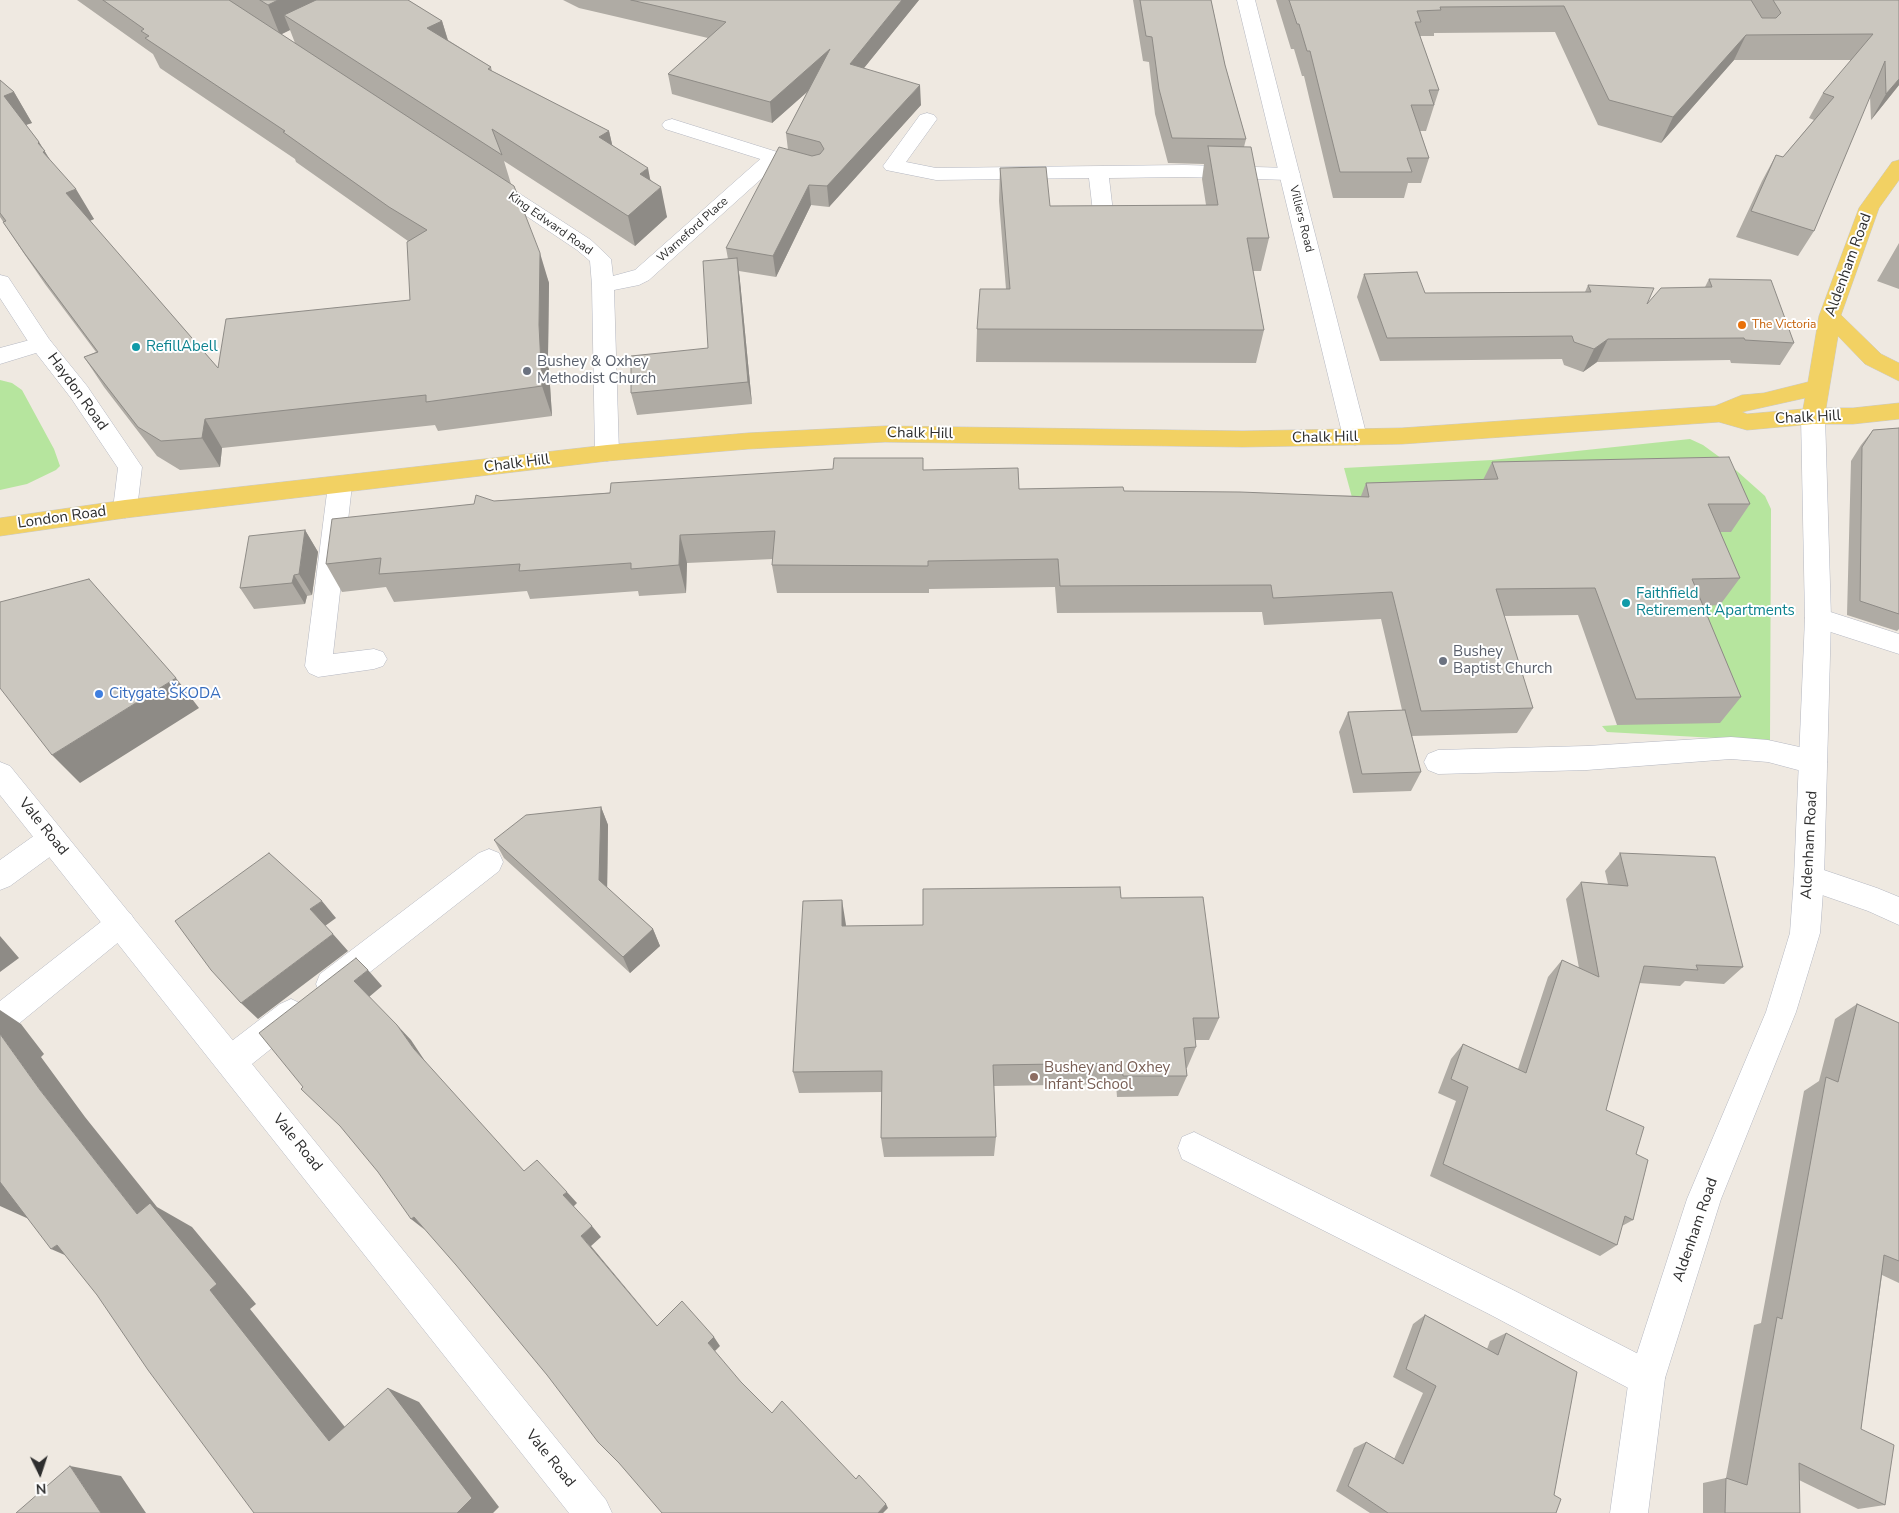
<!DOCTYPE html>
<html>
<head>
<meta charset="utf-8">
<style>
  body { margin:0 }
  #map { position:relative; width:1899px; height:1513px; overflow:hidden; background:#efe9e1; font-family:"Nunito Sans",sans-serif }
  canvas { display:block }
  .north { position:absolute; left:15px; top:1448px; width:50px; height:50px; -webkit-text-stroke:4px #fff; paint-order:stroke; rotate:176deg; font-size:14px; font-weight:700; line-height:20px; text-align:center; color:#2e2e2e }
  .north::after { content:''; display:block; margin:auto; width:18px; height:22px; background:#2e2e2e; clip-path:polygon(50% 0,100% 100%,50% 72%,0 100%) }
</style>
</head>
<body>
<div id="map">
<canvas width="1899" height="1513"></canvas>
<div class="north">N</div>
</div>
<script>
const ctx = document.querySelector('canvas').getContext('2d');
ctx.lineJoin = 'round';
function paint(path, color) { ctx.fillStyle = color; ctx.fill(path, 'evenodd'); }
const toPath = rows => new Path2D(rows.map(r => 'M' + r).join(''));
function stroke(path, color, width, dash) { ctx.strokeStyle = color; ctx.lineWidth = width; ctx.lineCap = dash ? 'butt' : 'round'; ctx.setLineDash(dash || []); ctx.stroke(path); }
function drawText(font, color, halo, rows, align = 'center') {
  ctx.font = font + ' "Nunito Sans",sans-serif'; ctx.lineWidth = 4; ctx.setLineDash([]); ctx.textBaseline = 'middle'; ctx.strokeStyle = halo; ctx.fillStyle = color; for (const [text, x, y, turn = 0] of rows) {
    ctx.save(); ctx.translate(x, y); ctx.rotate((+turn || 0) * Math.PI / 180); ctx.textAlign = isNaN(turn) ? turn : align; if (halo) ctx.strokeText(text, 0, 0); ctx.fillText(text, 0, 0); ctx.restore();
  }
}
paint(toPath([
  [0,380,12,383,22,390,54,449,60,466,56,470,27,484,0,490],
  [1690,439,1703,445,1729,464,1765,496,1771,509,1770,741,1607,732,1602,726,1617,725,1673,606,1356,512,1344,468,1492,460]
]), '#b6e59e');
const service = toPath([
  [927,113,934,115,937,119,906,162,936,168,1184,165,1290,168,1297,170,1300,174,1297,178,1290,180,1184,177,1109,178,1115,229,1112,234,1105,235,1098,234,1095,229,1089,178,936,180,886,170,883,166,886,162,920,115,927,113],
  [672,119,806,161,809,165,806,169,799,171,792,169,665,129,662,125,665,121,672,119],
  [41,337,49,339,52,344,49,349,0,364,0,348,41,337],
  [340,476,348,479,352,485,333,654,374,649,383,652,387,659,383,666,374,669,318,677,309,673,305,666,328,485,332,479,340,476],
  [1818,608,1899,634,1899,654,1809,625,1805,618,1809,611,1818,608],
  [1731,737,1768,740,1813,750,1823,754,1827,762,1823,770,1813,774,1768,762,1731,759,1587,770,1438,774,1428,770,1424,762,1428,754,1438,750,1587,746,1731,737],
  [52,827,62,830,66,839,62,848,10,886,0,890,0,860,42,830,52,827],
  [489,849,499,853,503,862,499,871,342,994,331,998,320,994,316,984,320,974,479,853,489,849],
  [121,910,131,914,136,923,131,932,11,1030,0,1035,0,1001,111,914,121,910],
  [291,999,302,1004,306,1014,302,1024,242,1072,231,1076,220,1072,215,1061,220,1050,280,1004,291,999],
  [1194,1132,1513,1290,1660,1365,1665,1378,1660,1391,1647,1396,1634,1391,1489,1314,1182,1159,1178,1148,1182,1137,1194,1132]
]);
const minor = toPath([
  [1237,0,1255,0,1367,437,1363,443,1355,445,1347,443,1343,437,1237,0],
  [773,152,780,154,783,158,780,162,649,280,639,285,614,290,619,453,615,459,607,461,599,459,595,453,592,285,590,261,577,250,483,187,480,183,483,179,490,177,497,179,591,240,611,259,613,276,635,270,766,154,773,152],
  [0,275,8,277,49,339,87,386,142,467,137,509,134,515,125,518,116,515,113,509,118,468,71,398,33,349,0,298,0,275],
  [1809,865,1877,888,1899,897,1899,925,1868,911,1799,887,1794,878,1799,869,1809,865]
]);
const tertiary = toPath([
  [0,762,10,766,606,1500,612,1513,569,1513,0,795,0,762]
]);
const secondary = toPath([
  [1813,408,1821,410,1825,416,1831,618,1824,878,1820,933,1796,1012,1721,1199,1665,1378,1648,1513,1610,1513,1629,1378,1687,1199,1766,1012,1790,933,1794,878,1805,618,1801,416,1805,410,1813,408]
]);
const primary = toPath([
  [1899,160,1899,180,1879,208,1841,315,1881,354,1899,363,1899,381,1865,364,1838,336,1826,408,1853,408,1899,403,1899,419,1853,424,1813,424,1747,430,1719,422,1402,444,1243,447,885,442,748,449,607,461,125,518,0,536,0,518,125,500,607,445,748,433,885,426,1243,431,1402,428,1715,406,1742,395,1764,393,1808,382,1819,316,1859,208,1892,162,1899,160],
  [1805,398,1803,409,1747,414,1742,412,1805,398]
]);
stroke(service, '#b4b7c1', 1);
stroke(minor, '#b4b7c1', 1);
stroke(tertiary, '#b4b7c1', 1);
stroke(secondary, '#b4b7c1', 1);
stroke(primary, '#c9c9c9', 1);
paint(service, '#fff');
paint(minor, '#fff');
paint(tertiary, '#fff');
paint(secondary, '#fff');
paint(primary, '#f2d163');
paint(toPath([
  [77,0,408,0,442,21,448,40,491,67,492,71,609,131,612,145,651,180,667,217,635,246,504,161,511,184,549,283,548,355,552,416,438,431,435,425,222,448,220,467,180,470,157,456,104,387,84,357,96,352,45,284,23,252,0,217,0,80,14,92,32,123,26,125,39,142,50,160,94,219,90,221,218,368,410,300,408,241,296,162,295,159,160,68,153,54],
  [290,30,295,43,281,34],
  [563,0,919,0,864,68,921,105,829,207,811,205,776,277,739,271,752,404,637,415,631,393,708,348,728,259,726,248,788,150,786,133,808,91,772,123,672,94,668,74,708,38,579,8],
  [1133,0,1211,0,1225,65,1246,139,1244,147,1269,238,1261,271,1253,271,1264,330,1256,363,976,362,977,329,1006,289,999,201,1000,168,1050,206,1206,205,1202,179,1204,164,1168,163,1155,114,1149,62,1143,61],
  [1276,0,1899,0,1899,85,1871,120,1870,96,1814,231,1798,256,1736,237,1762,181,1776,155,1783,157,1814,120,1809,118,1823,93,1852,60,1734,60,1661,143,1598,125,1555,32,1434,33,1434,36,1420,36,1439,90,1426,131,1420,131,1429,158,1421,183,1408,183,1404,198,1333,198,1304,76,1302,76,1294,49,1291,49],
  [1899,243,1899,289,1877,281],
  [1364,274,1425,293,1585,292,1588,285,1647,304,1705,287,1709,279,1794,343,1780,365,1731,363,1730,360,1597,362,1583,372,1564,365,1562,359,1380,361,1357,297],
  [1899,428,1899,629,1897,631,1847,615,1851,461,1861,445,1873,430],
  [1492,462,1750,504,1731,532,1720,532,1740,578,1720,605,1703,606,1741,697,1720,723,1617,725,1578,615,1504,616,1533,708,1517,733,1412,736,1421,772,1411,791,1353,793,1339,732,1348,712,1402,710,1381,619,1264,625,1262,612,1057,613,1055,587,929,589,929,593,777,593,772,565,773,559,687,563,686,593,639,596,638,591,530,599,527,591,394,602,386,587,342,592,326,564,474,504,494,501,923,470,1019,489,1361,496,1366,483,1483,480],
  [305,530,318,552,312,595,307,596,305,604,254,609,240,588],
  [601,807,608,825,607,888,653,929,660,946,630,973,504,858,494,840],
  [1620,853,1743,967,1724,984,1685,981,1680,986,1639,983,1606,1110,1636,1154,1633,1220,1622,1226,1617,1245,1600,1256,1430,1176,1456,1101,1438,1093,1451,1059,1463,1044,1518,1069,1548,977,1562,960,1579,968,1566,899,1581,882,1608,884,1605,871],
  [1121,898,1219,1018,1209,1040,1195,1040,1196,1047,1187,1068,1186,1068,1187,1076,1178,1096,1117,1097,1116,1084,994,1086,996,1137,994,1156,884,1157,881,1138,882,1092,799,1093,793,1072,846,926,923,925],
  [1857,1004,1899,1023,1899,1283,1882,1275,1861,1429,1885,1505,1858,1509,1799,1480,1800,1513,1703,1513,1703,1483,1726,1478,1754,1325,1761,1323,1804,1091,1819,1081,1835,1019],
  [1425,1315,1487,1349,1490,1341,1506,1333,1554,1495,1556,1513,1370,1513,1336,1491,1354,1448,1366,1442,1394,1459,1423,1393,1393,1377,1413,1324]
]), '#afaba4');
paint(toPath([
  [278,0,353,0,284,15,290,30,280,35,268,5],
  [902,0,919,0,851,84,850,64],
  [442,21,451,51,427,28],
  [1746,35,1734,60,1661,143,1673,117],
  [830,49,832,70,772,123,770,102],
  [1899,79,1899,85,1871,120,1886,94],
  [920,85,921,105,829,207,827,186],
  [14,92,32,123,22,126,4,96],
  [609,131,616,161,599,137],
  [39,142,63,181,61,182,38,143],
  [648,168,653,194,661,187,667,217,635,246,628,216,640,174],
  [809,185,811,205,776,277,773,256],
  [76,189,94,219,84,223,66,193],
  [540,253,549,283,548,355,552,416,542,386,539,325],
  [737,258,740,281,752,404,748,382],
  [1608,339,1597,362,1583,372,1594,349],
  [205,419,222,448,220,467,202,438],
  [305,530,318,552,312,595,299,574],
  [680,535,687,563,686,593,679,565],
  [294,575,307,596,305,604,292,583],
  [176,678,199,708,80,783,52,755],
  [601,807,608,825,607,898,599,880],
  [842,900,846,925,845,950,842,926],
  [322,901,336,918,325,926,310,909],
  [653,929,660,946,630,973,623,957],
  [333,934,348,951,258,1019,241,1003],
  [0,936,19,958,0,972],
  [368,970,382,986,369,997,354,981],
  [0,1010,21,1024,44,1054,41,1057,85,1117,157,1207,192,1227,256,1304,250,1309,365,1452,329,1441,137,1214,40,1090,0,1034],
  [397,1025,411,1040,427,1064,414,1049],
  [0,1181,31,1220,0,1206],
  [567,1192,577,1203,573,1207,563,1195],
  [414,1217,425,1230,411,1219],
  [592,1226,601,1237,591,1246,665,1335,581,1236],
  [57,1245,99,1270,51,1249],
  [714,1337,720,1346,715,1351,708,1343],
  [388,1388,419,1402,499,1507,493,1513,457,1513],
  [70,1466,121,1476,146,1513,101,1513],
  [886,1504,888,1508,883,1513,878,1513]
]), '#8e8b86');
const building = toPath([
  [103,0,229,0,514,186,540,253,539,325,542,386,426,402,426,395,205,419,202,438,161,441,138,427,84,357,98,352,25,254,3,222,6,221,0,213,0,80,14,92,4,96,39,142,38,143,45,151,43,152,76,189,66,193,218,368,226,319,410,300,407,242,427,230,389,207,283,132,285,131,145,38,149,36,141,31,144,29,103,0],
  [260,0,278,0,268,5,260,0],
  [316,0,408,0,442,21,427,28,491,67,488,69,609,131,599,137,648,168,640,174,661,187,628,216,492,129,502,155,284,15,316,0],
  [631,0,902,0,850,64,920,85,827,186,809,185,773,256,726,248,779,147,812,156,820,154,824,149,820,142,786,133,830,49,770,102,668,74,726,22,631,0],
  [1140,0,1211,0,1225,65,1246,139,1172,138,1159,89,1152,37,1146,36,1140,0],
  [1289,0,1751,0,1762,18,1776,18,1781,13,1773,0,1899,0,1899,79,1886,94,1885,61,1814,231,1751,211,1776,155,1783,157,1834,97,1823,93,1873,34,1746,35,1673,117,1609,100,1564,6,1440,7,1441,10,1417,11,1421,22,1415,22,1439,90,1429,90,1434,105,1411,105,1429,158,1407,158,1412,172,1340,172,1310,51,1307,51,1299,24,1297,24,1289,0],
  [1208,146,1251,147,1269,238,1247,238,1264,330,977,329,980,289,1010,289,1000,168,1046,167,1050,206,1218,205,1208,146],
  [737,258,748,382,631,393,631,356,708,348,703,261,737,258],
  [1417,272,1425,293,1591,292,1588,285,1654,288,1647,304,1661,288,1712,287,1709,279,1771,280,1794,343,1745,340,1744,338,1608,339,1594,349,1574,342,1572,336,1387,338,1364,274,1417,272],
  [1899,428,1899,614,1860,601,1862,447,1873,430,1899,428],
  [1729,457,1750,504,1708,504,1740,578,1692,579,1741,697,1636,699,1595,588,1496,589,1533,708,1421,711,1392,592,1273,598,1271,585,1060,586,1058,559,928,561,928,566,772,565,775,531,680,535,679,565,631,569,631,563,519,571,520,564,379,574,381,558,326,564,332,519,474,504,476,495,494,501,568,496,610,493,611,483,833,469,834,458,923,458,923,470,1018,468,1019,489,1123,487,1124,491,1240,492,1369,497,1366,483,1498,479,1492,462,1729,457],
  [305,530,299,574,294,575,292,583,240,588,249,536,305,530],
  [89,579,176,678,52,755,0,688,0,602,89,579],
  [1405,710,1421,772,1362,774,1348,712,1405,710],
  [601,807,599,880,653,929,623,957,494,840,526,815,601,807],
  [269,853,322,901,310,909,333,934,241,1003,211,970,175,921,269,853],
  [1620,853,1715,857,1743,967,1696,965,1698,970,1644,966,1606,1110,1644,1127,1636,1154,1648,1160,1633,1220,1625,1216,1617,1245,1443,1164,1468,1087,1451,1079,1463,1044,1526,1073,1562,960,1599,977,1581,882,1628,886,1620,853],
  [1120,887,1121,898,1203,897,1219,1018,1193,1018,1196,1047,1184,1048,1187,1076,1123,1076,1122,1063,993,1065,996,1137,881,1138,882,1071,793,1072,803,901,842,900,842,926,923,925,923,889,1120,887],
  [356,958,368,970,354,981,397,1025,414,1049,524,1171,537,1160,567,1192,563,1195,592,1226,581,1236,657,1326,682,1301,714,1337,708,1343,741,1382,772,1413,782,1401,856,1479,859,1475,886,1504,878,1513,662,1513,619,1463,598,1442,547,1375,456,1265,414,1217,411,1219,378,1172,340,1126,301,1089,303,1087,259,1033,356,958],
  [1857,1004,1899,1023,1899,1261,1884,1255,1861,1429,1894,1445,1885,1505,1799,1463,1800,1513,1725,1513,1726,1478,1747,1485,1777,1317,1782,1319,1826,1077,1838,1082,1857,1004],
  [0,1034,40,1090,137,1214,150,1203,217,1284,210,1290,329,1441,388,1388,472,1498,457,1513,254,1513,148,1370,97,1295,57,1245,51,1249,0,1182,0,1034],
  [1425,1315,1498,1355,1506,1333,1577,1372,1554,1495,1561,1499,1556,1513,1388,1513,1348,1486,1366,1442,1403,1464,1436,1386,1406,1369,1425,1315],
  [70,1466,101,1513,16,1513,70,1466]
]);
paint(building, '#cbc7bf');
stroke(building, '#8e8b86', 1);
for (const [x, y, r, color] of [
  [1742,325,5,"#e8710a"],
  [136,347,5,"#0f9aa8"],
  [527,371,5,"#6b7280"],
  [1626,603,5,"#0f9aa8"],
  [1443,661,5,"#6b7280"],
  [99,694,5,"#3f7fe0"],
  [1034,1077,5,"#8d6e63"]
]) { const dot = new Path2D(); dot.arc(x, y, r, 0, 2 * Math.PI); ctx.fillStyle = color; ctx.fill(dot); stroke(dot, '#fff', 2); }
drawText('12px', '#2e2e2e', '#fff', [
  ["Villiers Road",1301,219,76],
  ["King Edward Road",550,224,35],
  ["Warneford Place",693,230,-42]
]);
drawText('12px', '#c56008', '#fff', [
  ["The Victoria",1752,325]
], 'left');
drawText('15px', '#2e2e2e', '#fff', [
  ["Aldenham Road",1849,265,-70],
  ["Haydon Road",77,392,54],
  ["Chalk Hill",1808,418,-3],
  ["Chalk Hill",920,434,1],
  ["Chalk Hill",1325,438,-1],
  ["Chalk Hill",517,464,-7],
  ["London Road",62,518,-8],
  ["Vale Road",43,827,51],
  ["Aldenham Road",1810,845,-87],
  ["Vale Road",297,1143,51],
  ["Aldenham Road",1696,1230,-71],
  ["Vale Road",550,1459,51]
]);
drawText('15px', '#0d838f', '#fff', [
  ["RefillAbell",146,347],
  ["Faithfield",1636,594],
  ["Retirement Apartments",1636,611]
], 'left');
drawText('15px', '#5b616d', '#fff', [
  ["Bushey & Oxhey",537,362],
  ["Methodist Church",537,379],
  ["Bushey",1453,652],
  ["Baptist Church",1453,669]
], 'left');
drawText('15px', '#366cbe', '#fff', [
  ["Citygate ŠKODA",109,694]
], 'left');
drawText('15px', '#785e54', '#fff', [
  ["Bushey and Oxhey",1044,1068],
  ["Infant School",1044,1085]
], 'left');
</script>
</body>
</html>
